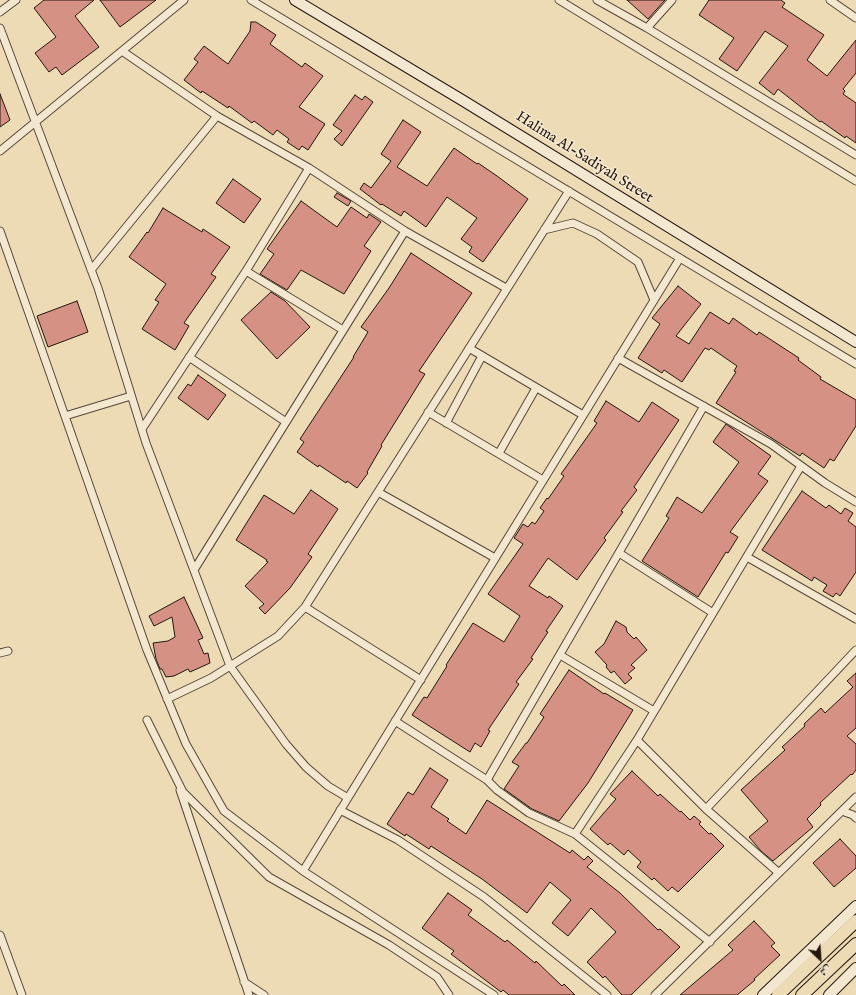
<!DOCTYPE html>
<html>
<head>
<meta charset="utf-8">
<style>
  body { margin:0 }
  #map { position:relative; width:856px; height:995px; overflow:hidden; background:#ecdbb5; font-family:"IM FELL English",Amiri,serif }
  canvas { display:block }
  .north { position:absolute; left:800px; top:939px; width:40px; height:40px; -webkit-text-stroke:3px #f3e8cf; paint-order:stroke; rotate:155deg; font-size:11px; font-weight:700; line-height:16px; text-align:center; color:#25160e }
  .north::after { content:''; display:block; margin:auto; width:14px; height:18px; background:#25160e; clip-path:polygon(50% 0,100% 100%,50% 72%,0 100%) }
</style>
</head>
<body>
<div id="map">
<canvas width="856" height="995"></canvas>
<div class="north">ش</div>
</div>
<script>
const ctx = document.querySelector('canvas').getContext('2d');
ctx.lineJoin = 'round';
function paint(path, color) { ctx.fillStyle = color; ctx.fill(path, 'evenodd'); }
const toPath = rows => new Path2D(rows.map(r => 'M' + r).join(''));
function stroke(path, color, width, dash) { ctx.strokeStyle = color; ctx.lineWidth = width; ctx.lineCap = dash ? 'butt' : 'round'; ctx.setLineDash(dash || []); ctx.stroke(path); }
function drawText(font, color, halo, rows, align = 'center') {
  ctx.font = font + ' "IM FELL English",serif'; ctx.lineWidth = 3; ctx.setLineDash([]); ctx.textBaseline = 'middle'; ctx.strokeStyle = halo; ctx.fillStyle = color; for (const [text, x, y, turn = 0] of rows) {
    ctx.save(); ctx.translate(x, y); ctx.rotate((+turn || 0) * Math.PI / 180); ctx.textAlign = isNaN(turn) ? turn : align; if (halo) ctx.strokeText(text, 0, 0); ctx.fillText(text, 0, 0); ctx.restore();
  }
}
const building = toPath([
  [44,0,94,0,75,16,99,47,62,75,56,67,49,72,35,53,56,37,34,8,44,0],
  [100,0,156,0,120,27,100,0],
  [627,0,665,0,648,19,627,0],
  [709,0,781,0,785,3,782,7,824,35,807,60,827,76,856,40,856,73,843,89,845,91,843,94,856,103,856,143,846,136,845,138,821,121,820,122,778,89,774,95,759,83,788,46,765,31,737,71,719,59,734,38,699,15,709,0],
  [251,22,256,22,276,35,270,44,302,67,305,63,323,76,299,107,325,124,308,150,302,146,299,150,287,142,289,139,277,130,273,135,254,121,252,123,229,106,228,108,202,91,201,93,184,80,198,62,194,59,204,46,228,64,250,31,251,22],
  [0,94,10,120,0,127,0,94],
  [355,95,362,100,365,96,373,102,342,146,334,139,342,131,333,125,355,95],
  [403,120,421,132,397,167,427,186,454,148,477,164,478,163,497,176,528,199,483,262,469,252,472,247,461,239,477,218,447,197,426,227,404,211,401,216,382,204,381,205,360,189,364,183,371,188,391,161,381,154,403,120],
  [233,179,261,199,244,223,216,203,233,179],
  [337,193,351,201,348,206,334,197,337,193],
  [301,201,337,227,351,207,367,218,369,214,381,222,364,246,371,251,344,294,301,270,287,290,260,274,274,254,267,249,301,201],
  [163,208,202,232,203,229,230,247,211,274,216,277,184,323,189,326,175,350,142,329,159,302,155,300,166,284,129,257,147,232,148,233,163,208],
  [411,253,472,293,419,371,425,374,381,445,382,446,367,472,368,473,357,488,347,481,346,483,319,465,318,467,297,452,304,442,300,439,354,357,353,357,368,332,361,327,389,288,411,253],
  [678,286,701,304,676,336,689,344,710,312,729,324,733,318,757,335,759,332,799,358,798,360,821,377,820,379,856,400,856,426,834,461,830,459,824,468,802,453,800,456,716,403,736,372,734,371,737,366,711,348,709,350,705,348,682,382,664,370,662,373,638,358,660,324,652,318,678,286],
  [271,292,285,301,310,327,277,359,241,320,271,292],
  [77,301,88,332,48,347,37,316,77,301],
  [198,375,226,395,208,420,178,398,188,384,191,386,198,375],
  [606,401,639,422,652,402,679,420,634,487,637,490,621,511,623,512,604,538,606,540,577,580,548,558,529,586,548,598,549,596,563,606,546,631,548,632,531,658,533,659,516,682,519,684,488,730,490,731,481,747,475,743,470,752,412,715,424,697,427,698,447,666,446,665,473,623,504,642,520,616,488,594,523,544,514,538,523,524,528,527,532,522,535,524,544,511,540,508,547,498,548,499,564,476,561,474,597,423,594,421,606,401],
  [726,424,771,456,758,474,768,481,730,532,738,537,728,553,726,552,698,597,642,561,669,518,666,516,677,497,702,513,739,462,713,442,726,424],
  [311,490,338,509,308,554,312,557,290,588,265,614,259,608,264,604,245,586,268,562,266,561,267,560,236,540,264,495,294,514,311,490],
  [802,491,826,508,829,505,841,514,845,508,853,513,848,521,856,527,856,572,840,596,836,593,833,597,823,591,827,585,814,577,812,581,762,550,802,491],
  [184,597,203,638,198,640,204,654,208,653,210,663,190,672,188,669,174,676,166,677,162,669,160,669,156,659,153,643,168,641,175,637,172,617,154,626,149,616,184,597],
  [616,621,626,627,627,632,634,639,636,637,647,650,631,665,635,668,628,674,632,678,625,684,614,671,611,673,606,667,607,665,595,652,604,644,616,621],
  [569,670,604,694,605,693,633,710,588,783,559,821,532,809,504,789,519,766,512,762,526,743,527,743,544,717,540,714,569,670],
  [856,673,856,728,847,736,856,744,856,770,852,775,851,774,820,803,821,805,807,819,813,827,773,861,761,851,749,837,768,821,741,790,785,750,782,747,805,726,804,724,821,708,825,713,853,687,847,681,856,673],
  [430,768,448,780,431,807,449,819,447,821,466,834,487,800,570,853,572,850,584,860,588,856,593,861,587,867,620,893,658,930,660,929,680,947,631,995,622,995,605,976,603,978,587,962,616,932,591,908,568,936,552,923,571,900,550,882,527,913,482,879,431,846,429,849,406,834,405,836,387,824,408,792,413,795,430,768],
  [632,771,658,796,660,794,680,812,681,811,690,820,694,816,701,822,699,824,709,834,711,833,724,846,678,892,672,887,668,891,654,878,652,880,637,867,641,862,628,850,624,855,610,843,608,845,590,829,616,799,610,794,632,771],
  [840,839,856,856,856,868,834,887,813,863,840,839],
  [448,893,472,910,468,915,505,942,507,940,535,963,536,961,562,986,564,984,575,995,509,995,503,990,501,992,451,954,454,951,422,928,448,893],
  [754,921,775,943,771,946,780,955,754,979,755,980,737,995,680,995,733,950,728,945,754,921]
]);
paint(building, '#d59183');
stroke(building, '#25160e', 1);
const street = toPath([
  [251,0,856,364],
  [559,0,856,181],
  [597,0,647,28,856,155],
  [830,0,856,18],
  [0,12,16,0],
  [0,28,98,288,146,443,230,666,286,744,306,767,328,786,348,798],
  [647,28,672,0],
  [122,51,217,116,309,168,405,231,506,288],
  [0,151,184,0],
  [544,230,573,223,597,234,638,262,654,300],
  [0,231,147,650,186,744,224,811,303,871,494,995],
  [91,270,217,116],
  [246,271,343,330],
  [469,348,583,415],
  [189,357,286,422],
  [618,358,771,444,825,483,856,502],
  [428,412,543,480],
  [65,416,131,396],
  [446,423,482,356],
  [142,429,246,271,309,168],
  [499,453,536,388],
  [378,492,495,558],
  [619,553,713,613],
  [747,557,856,619],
  [194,570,405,231],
  [305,607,421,680],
  [0,653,8,651],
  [560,655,654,711],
  [167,699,211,678,278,636,305,607,569,191],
  [147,720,183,792,269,877,389,945,437,977,449,995],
  [395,721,487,780,497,790,529,813,575,834,710,942],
  [637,740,706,809,779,873],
  [487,780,704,406],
  [180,790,249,995],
  [706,809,856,650],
  [340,810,398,840,484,897,607,995],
  [842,811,853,815,856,818],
  [575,834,637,740,801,466],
  [303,871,680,258],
  [0,935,22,995],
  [244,982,264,995],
  [655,995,856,797]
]);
const secondary = toPath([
  [295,0,462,100,856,342],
  [763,995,856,906],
  [829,995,856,968]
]);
const primary = toPath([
  [778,995,856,921],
  [802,995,856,944]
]);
stroke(street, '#574738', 9);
stroke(secondary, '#25160e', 12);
stroke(primary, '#25160e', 14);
stroke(street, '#f3e8cf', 7);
stroke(secondary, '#f3e8cf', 10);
stroke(primary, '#ecdbb5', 12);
drawText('15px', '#25160e', '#f3e8cf', [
  ["Halima Al-Sadiyah Street",584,158,32]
]);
</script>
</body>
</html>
